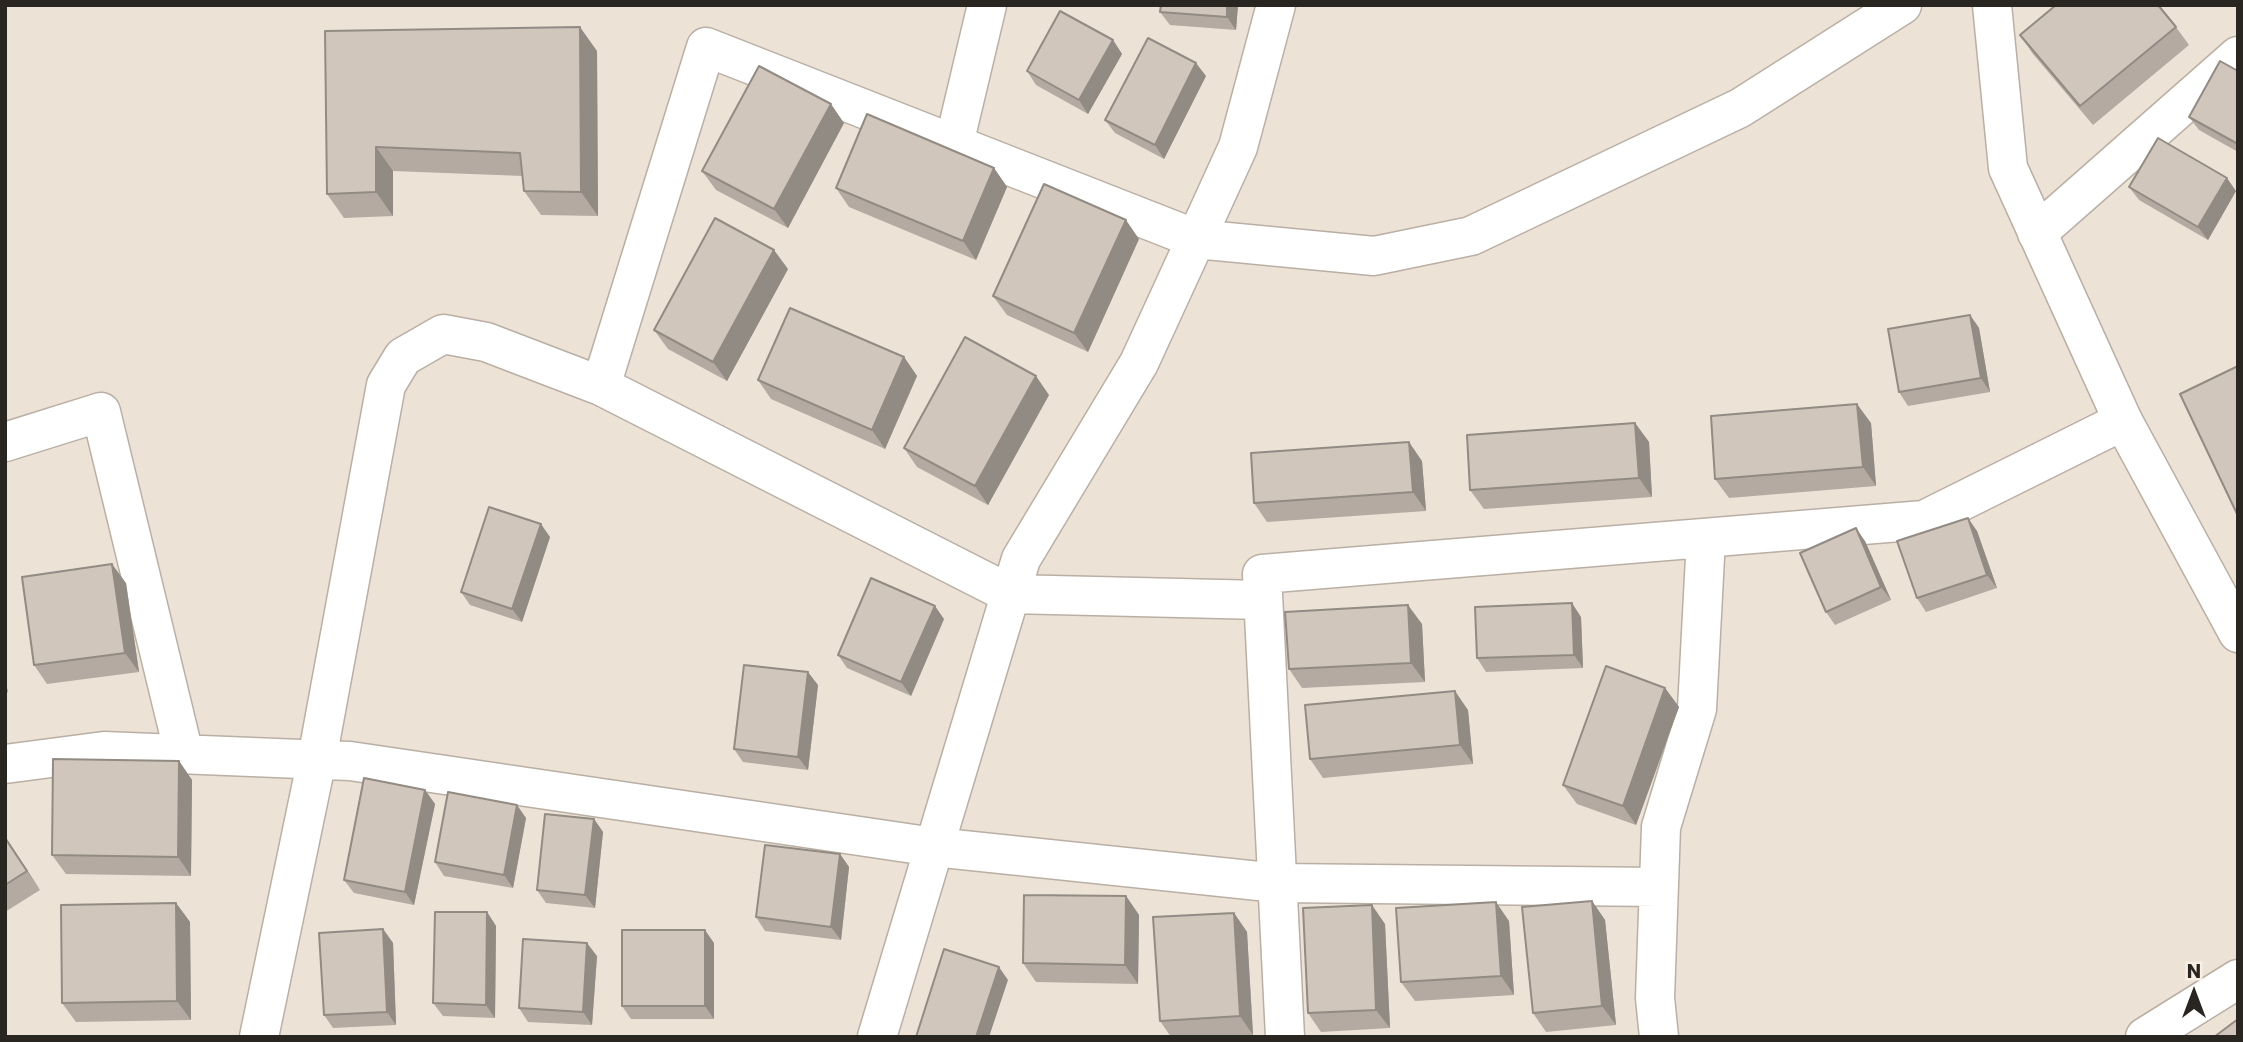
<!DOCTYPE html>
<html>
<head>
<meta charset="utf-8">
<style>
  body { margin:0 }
  #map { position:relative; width:2243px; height:1042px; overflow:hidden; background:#ede2d6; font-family:Poppins,sans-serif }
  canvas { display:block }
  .frame { position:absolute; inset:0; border:7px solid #292521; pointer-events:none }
  .north { position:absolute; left:2159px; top:958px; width:70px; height:70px; -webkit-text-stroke:5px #faefe3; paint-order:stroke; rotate:0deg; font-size:19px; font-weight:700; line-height:28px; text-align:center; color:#292521 }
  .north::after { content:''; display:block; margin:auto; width:24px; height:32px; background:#292521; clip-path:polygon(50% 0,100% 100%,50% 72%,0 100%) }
</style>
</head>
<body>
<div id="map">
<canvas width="2243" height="1042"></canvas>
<div class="frame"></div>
<div class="north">N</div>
</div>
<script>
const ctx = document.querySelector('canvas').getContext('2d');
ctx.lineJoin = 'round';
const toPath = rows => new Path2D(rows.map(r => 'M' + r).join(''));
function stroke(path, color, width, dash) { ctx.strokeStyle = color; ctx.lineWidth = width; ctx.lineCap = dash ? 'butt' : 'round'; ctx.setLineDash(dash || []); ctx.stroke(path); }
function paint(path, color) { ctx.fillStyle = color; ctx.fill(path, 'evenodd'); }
const street = toPath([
  [954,144,987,5],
  [2037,233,2238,56],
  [5,442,101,412,184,754],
  [1263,600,1010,594,601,386,706,47,1196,239,1374,256,1471,236,1740,108,1902,5],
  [5,764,104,751,350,761,934,847,1278,883,1659,887],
  [259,1037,317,759,386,385,403,357,443,334,486,342,601,386],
  [877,1037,1021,559,1139,363,1196,239,1238,147,1276,5],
  [1285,1037,1262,574,1924,520,2123,421],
  [1659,1037,1655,998,1661,827,1697,709,1706,538],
  [2145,1037,2238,979]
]);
const secondary = toPath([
  [1992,5,2008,168,2123,421,2238,633]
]);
stroke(street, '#baafa4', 41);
stroke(secondary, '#baafa4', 41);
stroke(street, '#fff', 38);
stroke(secondary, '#fff', 38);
paint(toPath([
  [1161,5,1238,5,1236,30,1170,25,1160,12],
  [2176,27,2189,45,2093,125,2033,54,2020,35],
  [325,31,597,51,598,216,541,215,524,191,523,176,393,171,393,216,344,218,327,194],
  [1113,40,1122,54,1088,114,1036,85,1027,71],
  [2238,71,2238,152,2199,130,2189,117],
  [1206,76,1164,159,1115,133,1105,120],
  [844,123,788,228,716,190,702,171],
  [994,168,1007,187,976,260,849,207,836,188],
  [2129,187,2236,191,2208,240,2139,200],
  [1139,239,1088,352,1007,315,993,296],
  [788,269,727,381,668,349,654,330],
  [1970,315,1979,328,1990,392,1908,406,1899,392],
  [904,357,917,376,885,449,771,399,758,380],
  [1049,395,988,505,917,467,904,448],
  [1635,423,1649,442,1652,497,1484,509,1470,490],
  [1871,423,1876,486,1729,498,1715,479],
  [1422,461,1426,511,1267,522,1254,503],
  [1977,531,1997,588,1926,612,1917,598],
  [550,537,522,622,470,605,461,592],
  [1865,541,1891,600,1835,625,1826,612],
  [126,583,139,672,47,684,34,665],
  [1581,617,1583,668,1486,672,1477,658],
  [944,619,911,696,847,668,838,655],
  [1422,624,1425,682,1302,688,1289,669],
  [818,685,808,770,743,762,734,749],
  [1665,688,1679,707,1636,825,1577,804,1563,785],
  [1468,710,1473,764,1323,778,1310,759],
  [179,761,192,780,191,876,66,874,52,855],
  [425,790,435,804,414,905,354,893,344,880],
  [526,818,513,888,444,876,435,862],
  [594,819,603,832,595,908,546,903,537,890],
  [5,836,40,890,5,912],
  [840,854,849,867,841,940,765,931,756,917],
  [1126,896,1139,915,1138,984,1036,982,1023,963],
  [1592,901,1605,920,1616,1025,1546,1032,1533,1013],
  [176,903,190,922,191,1020,76,1022,62,1003],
  [487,912,496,926,495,1018,443,1016,433,1003],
  [1234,913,1247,932,1253,1035,1223,1037,1171,1037,1160,1021],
  [1509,921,1514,995,1415,1001,1401,982],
  [1385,924,1390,1028,1321,1032,1308,1013],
  [383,929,393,943,396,1025,333,1028,324,1015],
  [714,943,714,1019,631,1019,622,1006],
  [597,956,592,1025,528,1022,519,1008]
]), '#b4aaa1');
paint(toPath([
  [1227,5,1238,5,1236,30,1227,17],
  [580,27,597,51,598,216,581,192],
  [1113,40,1122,54,1088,114,1079,100],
  [1196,63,1206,76,1164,159,1155,145],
  [831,104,844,123,788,228,774,209],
  [376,147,393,171,393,216,376,192],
  [994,168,1007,187,976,260,963,241],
  [2227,178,2236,191,2208,240,2198,227],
  [1126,220,1139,239,1088,352,1074,333],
  [774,250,788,269,727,381,713,362],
  [1970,315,1979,328,1990,392,1981,378],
  [904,357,917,376,885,449,872,430],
  [1036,376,1049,395,988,505,975,486],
  [1857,404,1871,423,1876,486,1863,467],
  [1635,423,1649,442,1652,497,1639,478],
  [1409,442,1422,461,1426,511,1413,492],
  [1968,518,1977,531,1997,588,1987,575],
  [541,524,550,537,522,622,512,609],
  [1856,528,1865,541,1891,600,1881,587],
  [112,564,126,583,139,672,125,653],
  [1572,603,1581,617,1583,668,1574,655],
  [1408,605,1422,624,1425,682,1411,663],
  [935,606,944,619,911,696,901,682],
  [808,672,818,685,808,770,798,757],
  [5,676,8,693,5,689],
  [1665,688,1679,707,1636,825,1623,806],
  [1455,691,1468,710,1473,764,1460,745],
  [179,761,192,780,191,876,178,857],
  [425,790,435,804,414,905,405,892],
  [517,805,526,818,513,888,504,875],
  [594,819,603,832,595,908,585,895],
  [5,836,40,890,27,871,5,838],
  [840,854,849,867,841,940,831,927],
  [1126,896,1139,915,1138,984,1125,965],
  [1592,901,1605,920,1616,1025,1602,1006],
  [1496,902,1509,921,1514,995,1501,976],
  [176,903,190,922,191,1020,177,1001],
  [1372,905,1385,924,1390,1028,1376,1010],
  [487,912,496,926,495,1018,486,1005],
  [1234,913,1247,932,1253,1035,1240,1016],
  [383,929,393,943,396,1025,387,1012],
  [705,930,714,943,714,1019,705,1006],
  [587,943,597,956,592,1025,583,1012],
  [999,967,1008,980,989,1037,976,1037]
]), '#928b83');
const building = toPath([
  [1161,5,1227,5,1227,17,1160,12,1161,5],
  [2056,5,2158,5,2176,27,2080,106,2020,35,2056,5],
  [1060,11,1113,40,1079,100,1027,71,1060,11],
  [580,27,581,192,524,191,520,153,376,147,376,192,327,194,325,31,580,27],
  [1148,38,1196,63,1155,145,1105,120,1148,38],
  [2220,61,2238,71,2238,144,2189,117,2220,61],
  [759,66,831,104,774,209,702,171,759,66],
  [867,114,994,168,963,241,836,188,867,114],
  [2158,138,2227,178,2198,227,2129,187,2158,138],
  [1044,184,1126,220,1074,333,993,296,1044,184],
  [715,218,774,250,713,362,654,330,715,218],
  [790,308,904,357,872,430,758,380,790,308],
  [1970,315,1981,378,1899,392,1888,329,1970,315],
  [965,337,1036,376,975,486,904,448,965,337],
  [2238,366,2238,516,2180,394,2238,366],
  [1857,404,1863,467,1715,479,1711,416,1857,404],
  [1635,423,1639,478,1470,490,1467,435,1635,423],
  [1409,442,1413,492,1254,503,1251,453,1409,442],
  [489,507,541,524,512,609,461,592,489,507],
  [1968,518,1987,575,1917,598,1897,541,1968,518],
  [1856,528,1881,587,1826,612,1800,553,1856,528],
  [112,564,125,653,34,665,22,577,112,564],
  [871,578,935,606,901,682,838,655,871,578],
  [1572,603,1574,655,1477,658,1475,607,1572,603],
  [1408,605,1411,663,1289,669,1285,612,1408,605],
  [744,665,808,672,798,757,734,749,744,665],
  [1606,666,1665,688,1623,806,1563,785,1606,666],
  [1455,691,1460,745,1310,759,1305,705,1455,691],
  [53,759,179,761,178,857,52,855,53,759],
  [364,778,425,790,405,892,344,880,364,778],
  [448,792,517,805,504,875,435,862,448,792],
  [545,814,594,819,585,895,537,890,545,814],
  [5,838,27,871,5,885,5,838],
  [765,845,840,854,831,927,756,917,765,845],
  [1024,895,1126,896,1125,965,1023,963,1024,895],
  [1592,901,1602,1006,1533,1013,1522,907,1592,901],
  [1496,902,1501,976,1401,982,1396,908,1496,902],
  [176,903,177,1001,62,1003,61,905,176,903],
  [1372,905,1376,1010,1308,1013,1303,908,1372,905],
  [435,912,487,912,486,1005,433,1003,435,912],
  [1234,913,1240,1016,1160,1021,1153,917,1234,913],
  [383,929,387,1012,324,1015,319,933,383,929],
  [622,930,705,930,705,1006,622,1006,622,930],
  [523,939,587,943,583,1012,519,1008,523,939],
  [944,949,999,967,976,1037,916,1037,944,949],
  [2238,1019,2238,1037,2214,1037,2238,1019]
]);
paint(building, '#d1c6bb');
stroke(building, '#928b83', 2);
</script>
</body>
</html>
